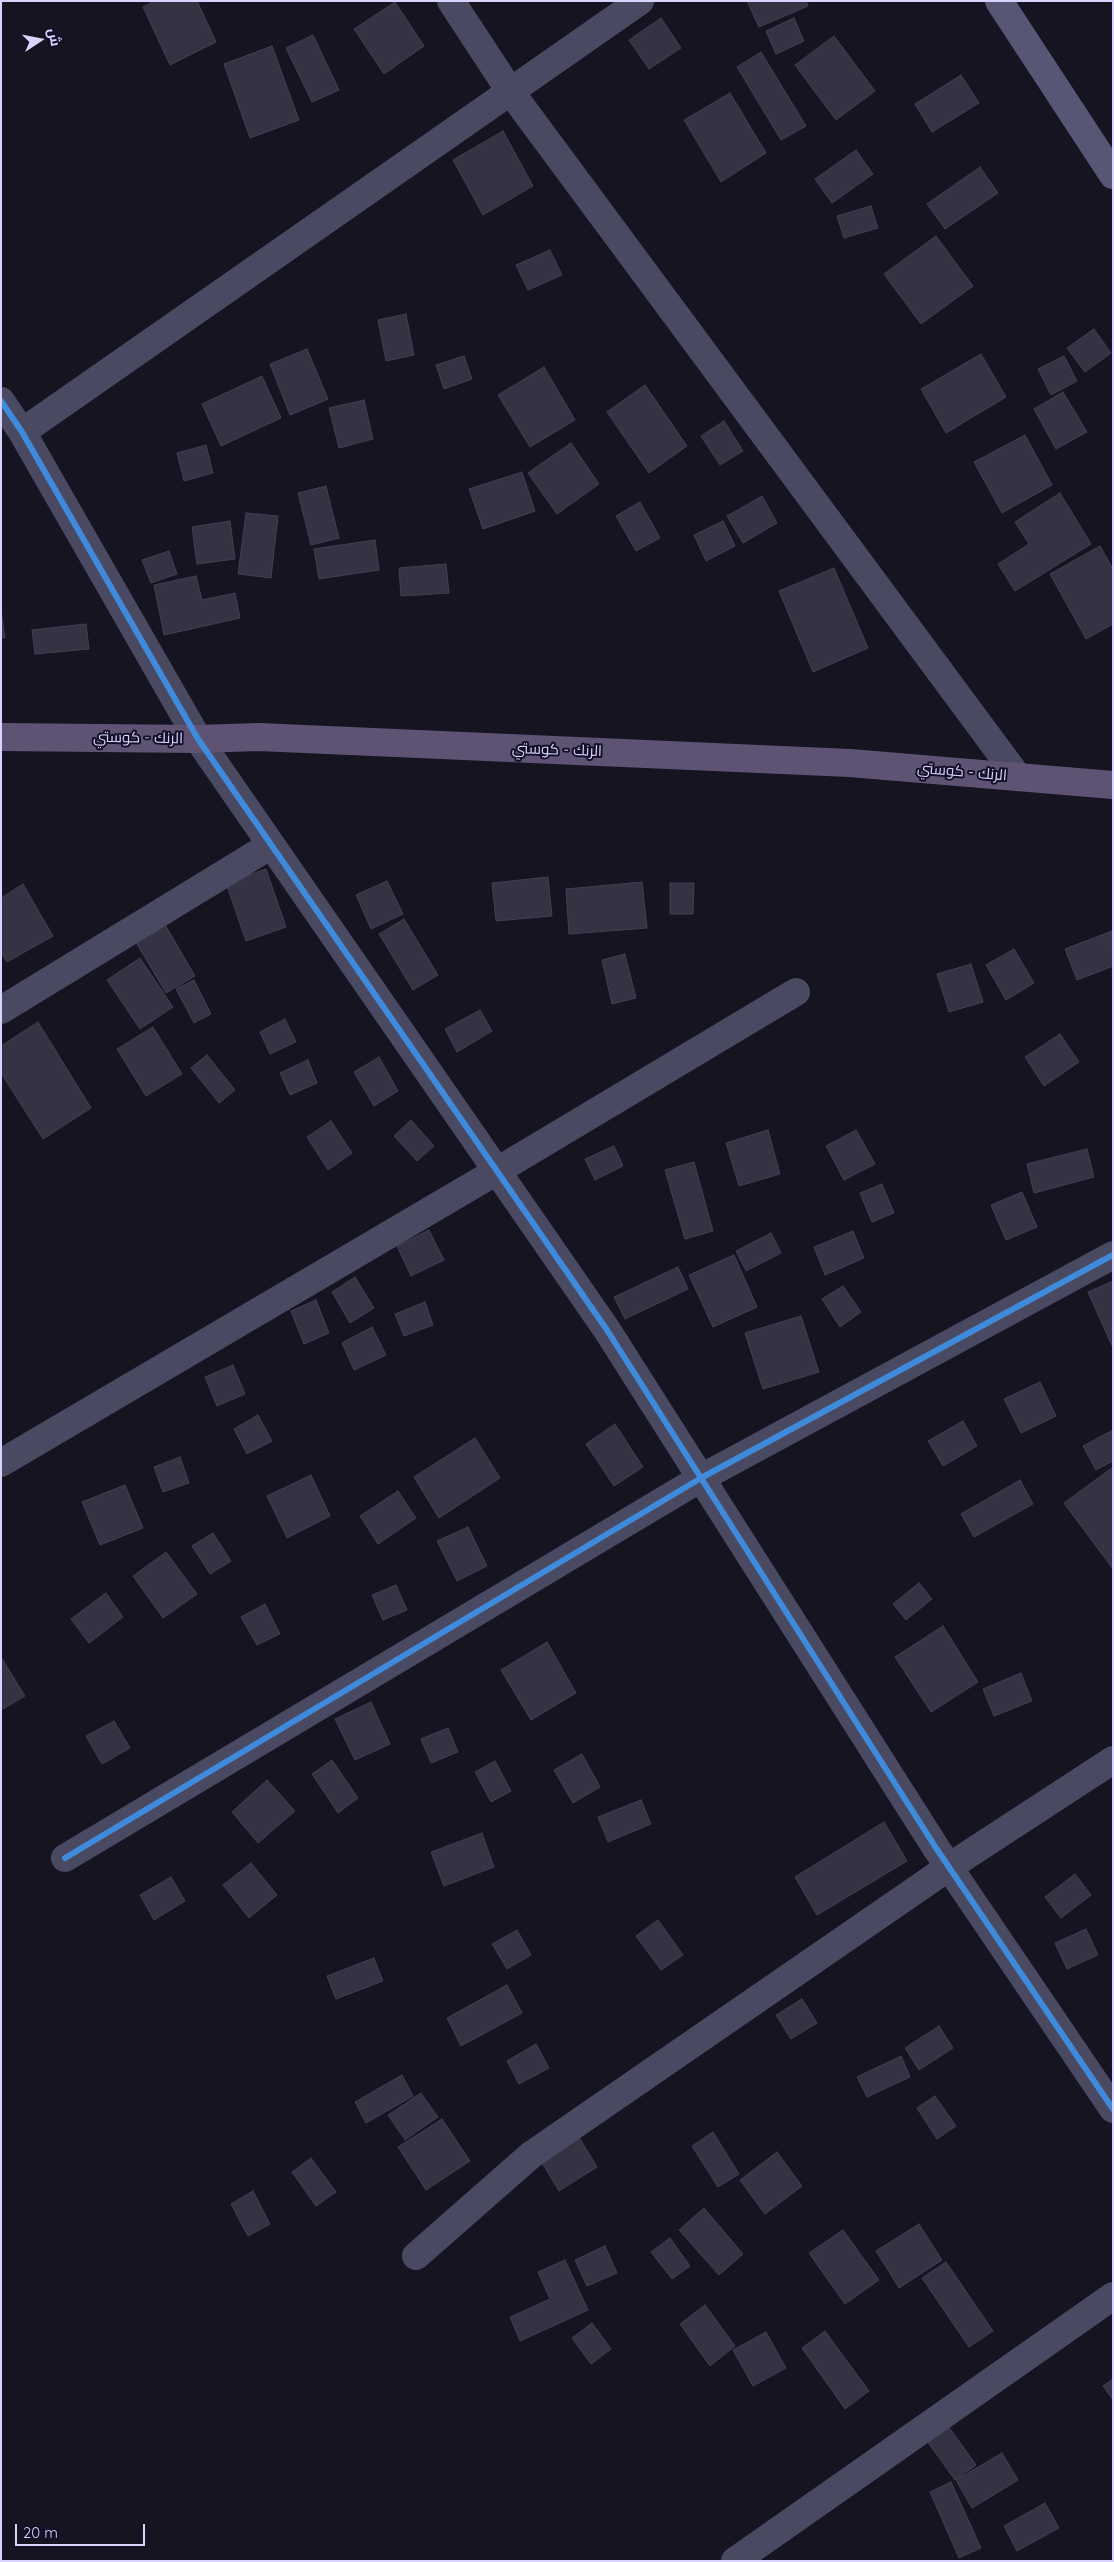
<!DOCTYPE html>
<html>
<head>
<meta charset="utf-8">
<style>
  body { margin:0 }
  #map { position:relative; width:1114px; height:2562px; overflow:hidden; background:#161421; font-family:Quicksand,Cairo,sans-serif }
  canvas { display:block }
  .frame { position:absolute; inset:0; border:2px solid #d9d4ff; pointer-events:none }
  .north { position:absolute; left:15px; top:15px; width:50px; height:50px; -webkit-text-stroke:4px #130f26; paint-order:stroke; rotate:79deg; font-size:14px; font-weight:700; line-height:20px; text-align:center; color:#d9d4ff }
  .north::after { content:''; display:block; margin:auto; width:18px; height:22px; background:#d9d4ff; clip-path:polygon(50% 0,100% 100%,50% 72%,0 100%) }
  .scale { position:absolute; left:15px; top:2524px; width:130px; height:22px; box-sizing:border-box; border:2px solid #d9d4ff; border-top:0; padding-left:6px; font-size:15px; line-height:18px; white-space:nowrap; color:#d9d4ff; -webkit-text-stroke:4px #130f26; paint-order:stroke }
</style>
</head>
<body>
<div id="map">
<canvas width="1114" height="2562"></canvas>
<div class="frame"></div>
<div class="north">ش</div>
<div class="scale">20 m</div>
</div>
<script>
const ctx = document.querySelector('canvas').getContext('2d');
ctx.lineJoin = 'round';
function paint(path, color) { ctx.fillStyle = color; ctx.fill(path, 'evenodd'); }
const toPath = rows => new Path2D(rows.map(r => 'M' + r).join(''));
function stroke(path, color, width, dash) { ctx.strokeStyle = color; ctx.lineWidth = width; ctx.lineCap = dash ? 'butt' : 'round'; ctx.setLineDash(dash || []); ctx.stroke(path); }
function drawText(font, color, halo, rows, align = 'center') {
  ctx.font = font + ' Quicksand,Cairo,sans-serif'; ctx.lineWidth = 4; ctx.setLineDash([]); ctx.textBaseline = 'middle'; ctx.strokeStyle = halo; ctx.fillStyle = color; for (const [text, x, y, turn = 0] of rows) {
    ctx.save(); ctx.translate(x, y); ctx.rotate((+turn || 0) * Math.PI / 180); ctx.textAlign = isNaN(turn) ? turn : align; if (halo) ctx.strokeText(text, 0, 0); ctx.fillText(text, 0, 0); ctx.restore();
  }
}
const building = toPath([
  [154,1,197,1,216,42,170,65,143,7,154,1],
  [747,1,806,1,808,6,759,27,747,1],
  [395,2,424,46,384,74,354,29,395,2],
  [661,18,681,48,649,69,629,40,661,18],
  [794,18,804,41,776,54,766,31,794,18],
  [313,35,339,90,312,102,286,48,313,35],
  [834,36,875,91,836,120,795,65,834,36],
  [272,46,299,120,250,138,224,64,272,46],
  [761,52,806,126,781,140,737,67,761,52],
  [961,75,979,103,932,132,915,104,961,75],
  [730,93,766,153,721,182,684,120,730,93],
  [503,131,533,186,483,215,453,160,503,131],
  [856,150,873,174,832,203,815,179,856,150],
  [980,167,998,193,945,229,927,204,980,167],
  [871,206,878,228,844,238,837,216,871,206],
  [936,236,973,286,921,324,884,274,936,236],
  [550,250,562,275,528,290,516,265,550,250],
  [406,314,414,355,386,361,378,320,406,314],
  [1094,329,1111,353,1085,372,1067,348,1094,329],
  [307,349,328,399,290,415,270,364,307,349],
  [981,354,1006,397,946,433,921,389,981,354],
  [464,356,472,379,444,389,436,365,464,356],
  [1064,356,1077,381,1051,395,1038,369,1064,356],
  [544,367,575,420,530,447,498,395,544,367],
  [262,376,281,418,221,446,202,404,262,376],
  [645,385,687,446,649,473,607,412,645,385],
  [1063,392,1087,432,1056,449,1034,409,1063,392],
  [364,400,373,439,339,448,329,408,364,400],
  [724,421,743,451,720,465,701,436,724,421],
  [1025,435,1052,485,1002,513,974,462,1025,435],
  [571,443,599,484,557,514,528,473,571,443],
  [206,445,213,473,184,481,177,453,206,445],
  [522,472,535,511,483,529,469,489,522,472],
  [326,486,339,538,311,545,298,493,326,486],
  [1060,493,1091,544,1015,591,998,564,1029,544,1015,522,1060,493],
  [762,496,777,523,743,543,727,516,762,496],
  [640,502,660,538,636,551,616,516,640,502],
  [246,513,278,516,271,578,238,574,246,513],
  [230,521,235,559,197,564,192,527,230,521],
  [723,521,735,546,706,561,694,535,723,521],
  [375,540,379,570,319,579,314,549,375,540],
  [1100,546,1113,569,1113,624,1086,639,1050,574,1100,546],
  [169,551,177,574,151,583,142,560,169,551],
  [446,564,449,593,401,596,399,568,446,564],
  [834,568,868,648,813,672,779,591,834,568],
  [196,576,202,600,235,593,240,618,164,635,154,585,196,576],
  [1,610,5,638,1,638,1,610],
  [86,624,89,649,35,654,32,630,86,624],
  [266,869,286,927,246,941,226,883,266,869],
  [548,877,552,916,496,921,492,883,548,877],
  [387,881,403,914,371,929,356,895,387,881],
  [642,882,647,928,569,934,566,889,642,882],
  [670,883,694,883,693,914,670,914,670,883],
  [23,884,53,936,7,962,1,953,1,898,23,884],
  [404,919,438,975,413,990,379,934,404,919],
  [163,921,195,976,166,993,134,939,163,921],
  [1112,931,1113,966,1077,980,1065,949,1112,931],
  [1014,949,1034,983,1006,1000,986,965,1014,949],
  [625,954,636,998,612,1004,602,960,625,954],
  [140,958,173,1007,140,1029,107,980,140,958],
  [971,964,983,1002,949,1012,937,974,971,964],
  [194,980,211,1014,194,1023,176,989,194,980],
  [480,1010,492,1031,457,1052,445,1029,480,1010],
  [285,1019,296,1042,270,1054,260,1032,285,1019],
  [38,1022,91,1108,43,1139,1,1073,1,1046,38,1022],
  [153,1027,182,1074,146,1096,117,1049,153,1027],
  [1060,1034,1079,1062,1044,1086,1025,1057,1060,1034],
  [207,1055,235,1090,219,1103,191,1068,207,1055],
  [379,1057,398,1091,374,1106,354,1072,379,1057],
  [308,1060,317,1083,290,1095,280,1073,308,1060],
  [411,1120,434,1146,417,1161,394,1136,411,1120],
  [331,1121,352,1153,328,1170,307,1137,331,1121],
  [768,1130,780,1174,739,1186,726,1143,768,1130],
  [856,1130,875,1164,844,1180,826,1146,856,1130],
  [614,1146,623,1166,595,1180,585,1159,614,1146],
  [1087,1149,1094,1177,1034,1193,1027,1164,1087,1149],
  [694,1162,713,1231,685,1239,665,1170,694,1162],
  [882,1184,894,1213,872,1222,860,1193,882,1184],
  [1022,1192,1037,1227,1006,1240,991,1205,1022,1192],
  [429,1230,444,1260,411,1276,397,1246,429,1230],
  [853,1231,864,1258,825,1275,814,1247,853,1231],
  [771,1233,781,1253,746,1271,736,1251,771,1233],
  [734,1255,757,1307,713,1327,689,1275,734,1255],
  [678,1267,688,1289,625,1319,614,1297,678,1267],
  [355,1277,374,1308,350,1323,332,1292,355,1277],
  [1113,1281,1113,1348,1088,1292,1113,1281],
  [843,1286,861,1312,840,1327,822,1299,843,1286],
  [316,1300,329,1333,304,1344,291,1311,316,1300],
  [425,1302,433,1325,404,1336,395,1314,425,1302],
  [801,1316,819,1372,763,1389,745,1333,801,1316],
  [372,1327,386,1355,354,1370,342,1343,372,1327],
  [233,1365,245,1394,217,1406,205,1377,233,1365],
  [1040,1382,1056,1416,1021,1433,1004,1399,1040,1382],
  [258,1415,272,1441,247,1454,234,1429,258,1415],
  [963,1421,977,1446,943,1466,928,1441,963,1421],
  [615,1424,643,1467,614,1486,586,1444,615,1424],
  [1113,1430,1113,1461,1096,1470,1083,1446,1113,1430],
  [475,1438,500,1478,439,1518,414,1477,475,1438],
  [180,1457,189,1483,163,1492,154,1467,180,1457],
  [1113,1467,1113,1569,1064,1503,1113,1467],
  [311,1475,330,1516,287,1538,267,1496,311,1475],
  [1020,1480,1033,1504,974,1537,961,1514,1020,1480],
  [125,1485,143,1528,100,1545,82,1502,125,1485],
  [398,1491,416,1518,378,1544,360,1516,398,1491],
  [468,1527,487,1566,457,1581,437,1541,468,1527],
  [213,1533,231,1561,210,1574,192,1546,213,1533],
  [166,1552,197,1594,163,1618,133,1576,166,1552],
  [919,1583,932,1599,906,1620,893,1604,919,1583],
  [396,1585,407,1610,383,1620,372,1595,396,1585],
  [106,1593,123,1617,89,1643,71,1619,106,1593],
  [265,1604,280,1634,257,1645,241,1617,265,1604],
  [943,1626,978,1682,931,1712,895,1657,943,1626],
  [547,1642,576,1693,531,1720,501,1670,547,1642],
  [1,1657,25,1696,1,1710,1,1657],
  [1021,1673,1032,1701,994,1716,983,1689,1021,1673],
  [371,1702,390,1744,355,1760,335,1719,371,1702],
  [114,1721,130,1748,102,1764,86,1736,114,1721],
  [448,1728,458,1752,431,1763,421,1739,448,1728],
  [582,1754,600,1787,573,1803,554,1770,582,1754],
  [332,1760,358,1798,338,1813,312,1774,332,1760],
  [495,1761,511,1791,491,1802,475,1772,495,1761],
  [267,1780,295,1811,258,1843,232,1812,267,1780],
  [641,1800,651,1824,608,1842,598,1817,641,1800],
  [884,1822,907,1861,817,1915,795,1877,884,1822],
  [482,1833,494,1867,444,1886,431,1852,482,1833],
  [251,1863,277,1895,249,1918,223,1885,251,1863],
  [1075,1874,1091,1895,1061,1918,1045,1897,1075,1874],
  [171,1877,185,1901,154,1920,140,1895,171,1877],
  [658,1920,683,1955,661,1970,636,1936,658,1920],
  [1086,1929,1098,1955,1067,1969,1055,1943,1086,1929],
  [517,1930,531,1955,507,1969,492,1944,517,1930],
  [374,1958,383,1981,336,1999,327,1976,374,1958],
  [507,1985,522,2013,461,2046,447,2018,507,1985],
  [802,1999,817,2023,791,2039,776,2015,802,1999],
  [939,2026,953,2048,919,2070,905,2048,939,2026],
  [536,2044,549,2068,519,2084,507,2061,536,2044],
  [901,2056,910,2077,867,2097,857,2077,901,2056],
  [402,2075,413,2096,366,2123,355,2102,402,2075],
  [421,2093,438,2117,405,2140,388,2115,421,2093],
  [935,2096,956,2126,937,2139,917,2108,935,2096],
  [442,2119,470,2161,426,2190,398,2147,442,2119],
  [713,2132,739,2174,718,2187,692,2146,713,2132],
  [579,2137,597,2167,559,2191,541,2161,579,2137],
  [777,2152,802,2186,765,2214,740,2180,777,2152],
  [311,2158,336,2192,316,2206,292,2172,311,2158],
  [253,2191,270,2224,248,2236,231,2204,253,2191],
  [704,2208,743,2254,719,2275,679,2230,704,2208],
  [919,2224,942,2260,899,2288,876,2251,919,2224],
  [843,2230,879,2280,845,2304,809,2253,843,2230],
  [670,2238,690,2266,672,2279,651,2252,670,2238],
  [605,2246,617,2273,587,2286,575,2260,605,2246],
  [565,2260,588,2310,520,2341,510,2317,550,2299,538,2272,565,2260],
  [946,2262,993,2331,969,2347,922,2278,946,2262],
  [705,2305,735,2346,710,2366,680,2324,705,2305],
  [592,2323,611,2349,591,2364,572,2338,592,2323],
  [825,2331,869,2391,845,2409,802,2348,825,2331],
  [766,2332,786,2368,753,2386,733,2350,766,2332],
  [1113,2379,1113,2400,1103,2386,1113,2379],
  [948,2426,976,2465,955,2480,927,2441,948,2426],
  [1002,2453,1018,2480,972,2508,956,2480,1002,2453],
  [951,2482,981,2548,959,2558,930,2492,951,2482],
  [1045,2503,1059,2528,1017,2551,1004,2526,1045,2503]
]);
paint(building, '#343243');
stroke(building, '#433f54', 1);
stroke(toPath([
  [451,1,510,91,1018,777],
  [1,401,22,432,198,739,607,1330,936,1848,1113,2109],
  [22,432,640,1],
  [1,1010,271,845],
  [1,1463,497,1171,796,992],
  [65,1858,701,1478,1113,1255],
  [416,2256,531,2155,949,1867,1113,1760],
  [735,2561,1113,2296]
]), '#4a4962', 28);
stroke(toPath([
  [999,1,1113,175]
]), '#575674', 28);
stroke(toPath([
  [1,737,198,739,259,737,850,763,1113,785]
]), '#5e5373', 28);
stroke(toPath([
  [1,401,22,432,198,739,607,1330,936,1848,1113,2109],
  [65,1858,701,1478,1113,1255]
]), '#408adc', 6);
drawText('15px', '#d9d4ff', '#130f26', [
  ["الرنك - كوستي",138,738,1],
  ["الرنك - كوستي",557,750,2],
  ["الرنك - كوستي",962,772,5]
]);
</script>
</body>
</html>
